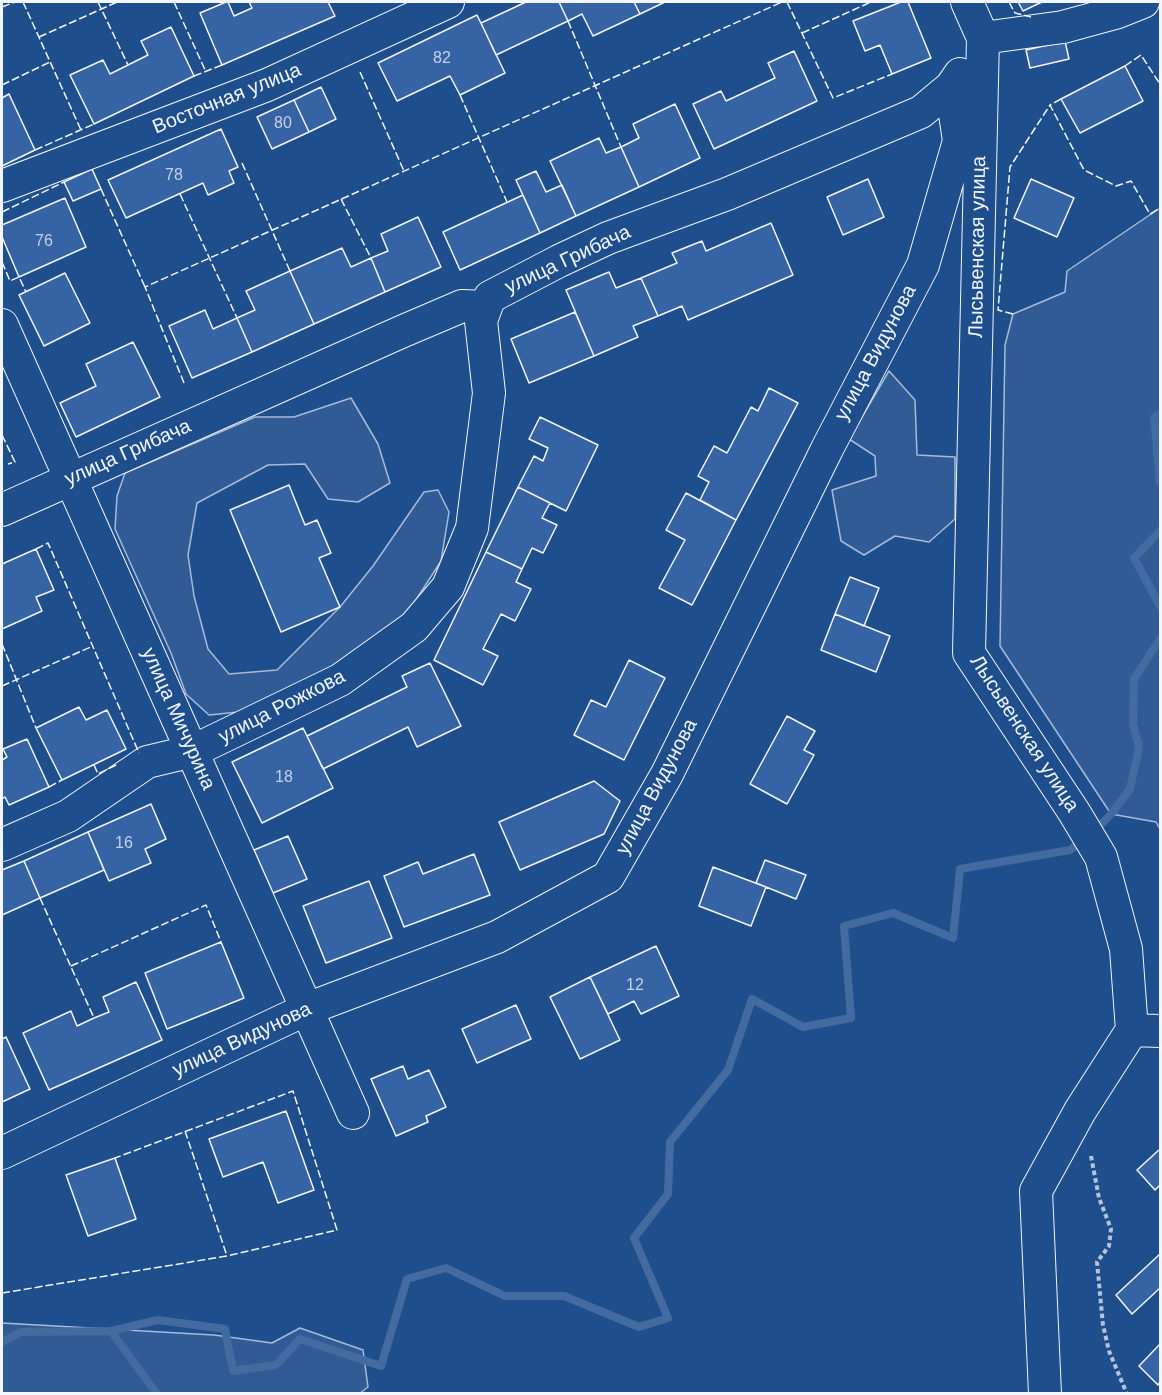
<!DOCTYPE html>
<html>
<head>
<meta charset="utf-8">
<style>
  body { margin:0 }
  #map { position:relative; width:1162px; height:1395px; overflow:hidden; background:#1f4e8c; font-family:Arial,sans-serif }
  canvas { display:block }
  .frame { position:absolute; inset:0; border:3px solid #f2f6ff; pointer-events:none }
</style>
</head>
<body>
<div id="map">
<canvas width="1162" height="1395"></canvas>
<div class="frame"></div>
</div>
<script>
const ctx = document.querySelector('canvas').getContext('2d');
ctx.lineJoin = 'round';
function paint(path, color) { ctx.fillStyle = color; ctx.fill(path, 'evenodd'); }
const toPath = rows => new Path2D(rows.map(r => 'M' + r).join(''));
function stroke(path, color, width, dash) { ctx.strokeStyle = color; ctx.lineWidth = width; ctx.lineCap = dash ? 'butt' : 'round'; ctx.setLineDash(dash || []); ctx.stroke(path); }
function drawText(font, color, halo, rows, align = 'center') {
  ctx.font = font + ' Arial,sans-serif'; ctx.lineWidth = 4.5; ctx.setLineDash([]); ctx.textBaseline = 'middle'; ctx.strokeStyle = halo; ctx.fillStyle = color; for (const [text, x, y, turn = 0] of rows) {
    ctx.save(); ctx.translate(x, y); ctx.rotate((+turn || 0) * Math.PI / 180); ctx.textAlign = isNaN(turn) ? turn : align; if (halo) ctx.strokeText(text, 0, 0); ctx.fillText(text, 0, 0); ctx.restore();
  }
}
const built = toPath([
  [1160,208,1160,829,1156,822,1111,814,1000,646,1005,345,1013,314,1065,292,1067,271,1160,208],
  [889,371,915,400,917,455,955,457,955,519,929,542,895,536,864,555,841,541,832,490,876,476,875,456,849,439,889,371],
  [351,398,378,444,390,483,358,502,328,499,305,464,268,465,197,503,188,555,194,596,208,649,229,674,277,670,340,607,373,566,424,492,438,490,449,512,441,561,403,620,329,674,239,712,209,715,186,694,171,653,115,529,117,496,125,473,255,417,294,417,351,398],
  [2,1323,214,1335,272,1343,300,1328,363,1350,368,1387,359,1394,2,1393,2,1323]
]);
paint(built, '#305b95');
stroke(built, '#a8bbd7', 1.5);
stroke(toPath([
  [1160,414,1154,418,1160,482],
  [1160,531,1134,558,1160,606],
  [1094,832,1111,814,1130,789,1139,747,1133,724,1134,679,1160,639],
  [111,1331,157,1394],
  [2,1342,21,1332,111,1331,158,1320,225,1329,233,1371,276,1365,300,1339,381,1366,407,1279,446,1268,505,1296,564,1296,639,1327,668,1318,634,1238,668,1194,670,1142,728,1070,752,999,803,1027,851,1018,844,926,893,913,953,938,960,869,1070,850,1083,840]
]), '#446ba0', 8);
const building = toPath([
  [226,2,228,2,234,16,252,8,249,2,328,2,335,16,222,65,200,13,226,2],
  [526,2,559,2,568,21,496,55,481,23,526,2],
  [559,2,634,2,640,14,593,36,582,14,568,21,559,2],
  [634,2,665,2,640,14,634,2],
  [901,2,908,2,931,58,892,74,880,45,865,51,853,21,901,2],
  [1018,2,1042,2,1023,11,1018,2],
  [477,15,505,73,460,95,450,76,397,101,378,63,477,15],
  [171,27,194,76,94,124,70,75,103,60,110,74,148,55,141,41,171,27],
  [1065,41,1069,59,1030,68,1026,50,1065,41],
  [794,51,817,101,714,149,693,104,721,91,726,101,775,78,768,63,794,51],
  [1125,66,1143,101,1080,133,1061,99,1125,66],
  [321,87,336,119,309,132,294,100,321,87],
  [9,94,35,150,2,166,2,98,9,94],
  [294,100,309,132,272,149,257,117,294,100],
  [675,104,700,158,639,187,621,147,639,138,633,124,675,104],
  [221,129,238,167,229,171,234,183,208,195,203,183,126,218,108,180,221,129],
  [599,138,606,153,621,147,639,187,576,216,550,161,599,138],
  [92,169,101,189,73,201,64,182,92,169],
  [536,171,546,192,562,185,576,216,540,233,516,180,536,171],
  [868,179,884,217,843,235,827,197,868,179],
  [1031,179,1074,198,1057,237,1014,218,1031,179],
  [523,195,540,233,460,270,443,232,523,195],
  [65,198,86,247,19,277,2,237,2,225,65,198],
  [418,217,441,267,385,292,371,258,388,251,381,234,418,217],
  [771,223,793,275,688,320,682,306,658,316,641,278,677,263,672,253,702,241,706,251,771,223],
  [342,248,351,267,371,258,385,292,314,324,290,271,342,248],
  [290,271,314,324,252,352,237,318,255,310,246,291,290,271],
  [609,272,616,288,641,278,658,316,633,326,638,337,594,356,566,290,609,272],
  [65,273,90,323,44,346,19,295,65,273],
  [205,310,213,329,237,318,252,352,192,378,169,326,205,310],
  [575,312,594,356,529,383,511,339,575,312],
  [133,342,160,397,76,437,60,403,96,386,86,364,133,342],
  [769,388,798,403,736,520,700,500,709,482,698,476,714,446,727,453,751,407,758,411,769,388],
  [540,417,598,445,566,511,518,487,534,456,543,461,548,448,529,439,540,417],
  [289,485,305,525,317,520,331,553,319,558,340,607,281,632,230,510,289,485],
  [518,487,550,503,542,518,557,525,543,553,532,548,522,569,486,552,518,487],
  [686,493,736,520,692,605,659,588,685,540,666,530,686,493],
  [36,549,54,590,36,597,42,611,2,629,2,564,36,549],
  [486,552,522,569,516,582,531,589,515,621,501,614,483,649,498,656,483,685,434,660,486,552],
  [850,577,879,588,864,626,835,614,850,577],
  [835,614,890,636,876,672,821,650,835,614],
  [629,660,665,678,624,760,574,735,591,700,606,707,629,660],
  [430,663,461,726,417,747,408,727,323,769,307,736,407,687,402,676,430,663],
  [79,707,86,720,107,710,126,749,62,780,36,728,79,707],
  [787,716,815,731,804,750,814,755,787,804,750,784,787,716],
  [303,728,333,788,262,823,232,762,303,728],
  [27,739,49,787,9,805,5,797,2,799,2,760,7,757,3,749,27,739],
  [594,781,620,801,604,834,520,870,499,822,594,781],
  [151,804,166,839,145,849,151,863,109,881,88,832,151,804],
  [88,832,104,870,40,898,24,861,88,832],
  [288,836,307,879,273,893,254,850,288,836],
  [474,854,490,895,404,927,384,876,418,862,423,874,474,854],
  [765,860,806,875,796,899,756,883,765,860],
  [24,861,40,898,2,915,2,870,24,861],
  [713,867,766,887,751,926,699,906,713,867],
  [369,881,392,938,326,963,303,906,369,881],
  [221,942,244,998,167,1029,145,973,221,942],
  [656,946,679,996,641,1014,634,1001,608,1014,590,977,656,946],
  [590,977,620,1040,580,1059,550,997,590,977],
  [136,982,162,1040,49,1090,23,1033,71,1011,77,1026,94,1018,109,1012,103,997,136,982],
  [516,1005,531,1039,477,1063,462,1029,516,1005],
  [6,1037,30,1089,2,1102,2,1039,6,1037],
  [403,1066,408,1079,429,1070,446,1107,426,1116,428,1122,396,1136,371,1079,403,1066],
  [286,1111,314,1190,278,1203,263,1162,223,1177,209,1139,286,1111],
  [1160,1149,1160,1185,1155,1190,1137,1170,1160,1149],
  [115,1158,136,1219,88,1236,66,1175,115,1158],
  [1160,1254,1160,1288,1132,1314,1116,1295,1160,1254],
  [1160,1344,1160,1382,1158,1385,1139,1366,1160,1344]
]);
paint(building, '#3563a3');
stroke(building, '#f2f6ff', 1.5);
const minor = toPath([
  [967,2,983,38,969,653,1074,812,1101,857,1126,949,1132,1030,1080,1111,1036,1191,1045,1394],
  [983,38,1063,27,1118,12,1143,2],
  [2,186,267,85,448,2],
  [2,325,353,1113],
  [2,510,401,332,462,306,486,307,490,297,559,261,608,238,727,194,921,112,951,87,960,74],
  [2,845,68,816,147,762,193,751,340,680,414,627,448,587,472,528,489,393,481,321,486,307],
  [1132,1030,1160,1031],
  [2,1153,307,1009,497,937,608,877,667,774,827,449,923,265,959,141,951,87]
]);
stroke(minor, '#f2f6ff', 34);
stroke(toPath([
  [1091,1156,1099,1198,1111,1229,1109,1246,1097,1262,1103,1325,1109,1351,1127,1394]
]), '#b3c4dc', 4, [4.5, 3]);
stroke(minor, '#1f4e8c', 32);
stroke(toPath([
  [23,2,81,130],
  [98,2,128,65],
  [174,2,206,72],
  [787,2,833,98,892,74],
  [1009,2,1015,13,1031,17],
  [2,7,15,2],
  [568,21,621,147],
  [802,33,871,2],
  [39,37,117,2],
  [1125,66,1141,55,1160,84],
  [360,72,404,171],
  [194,76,222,65],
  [2,85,50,62],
  [460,95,507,202],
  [1061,99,1050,105,1084,170,1116,186,1131,181,1150,214,1160,208],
  [35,150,94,124],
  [242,163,290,271],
  [101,189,145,287],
  [180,194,237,318],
  [341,199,371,258],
  [2,212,64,182],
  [2,262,10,281,19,277,26,292],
  [1013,314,998,310,1010,167,1050,105],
  [184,383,145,287,782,2],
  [2,435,15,462,8,464],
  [36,549,48,543,139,753],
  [2,644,36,728],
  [2,686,93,646],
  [94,765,98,774,118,764],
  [49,787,62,780],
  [40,898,94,1018],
  [71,966,206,905,221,942],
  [185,1131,227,1256],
  [2,1293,227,1256,337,1230,293,1091,115,1158]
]), '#f2f6ff', 1.5, [8, 3]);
drawText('16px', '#c3d1e8', null, [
  ["82",442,59],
  ["80",283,124],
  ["78",174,176],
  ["76",44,242],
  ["18",284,778],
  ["16",124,844],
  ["12",635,986]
]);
drawText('20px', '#f2f6ff', '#1f4e8c', [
  ["Восточная улица",227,99,-22],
  ["Лысьвенская улица",978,247,-89],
  ["улица Грибача",568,260,-25],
  ["улица Видунова",876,353,-62],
  ["улица Грибача",128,453,-24],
  ["улица Рожкова",282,707,-27],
  ["улица Мичурина",178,719,66],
  ["Лысьвенская улица",1024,734,57],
  ["улица Видунова",657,787,-62],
  ["улица Видунова",242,1040,-25]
]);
</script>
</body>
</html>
